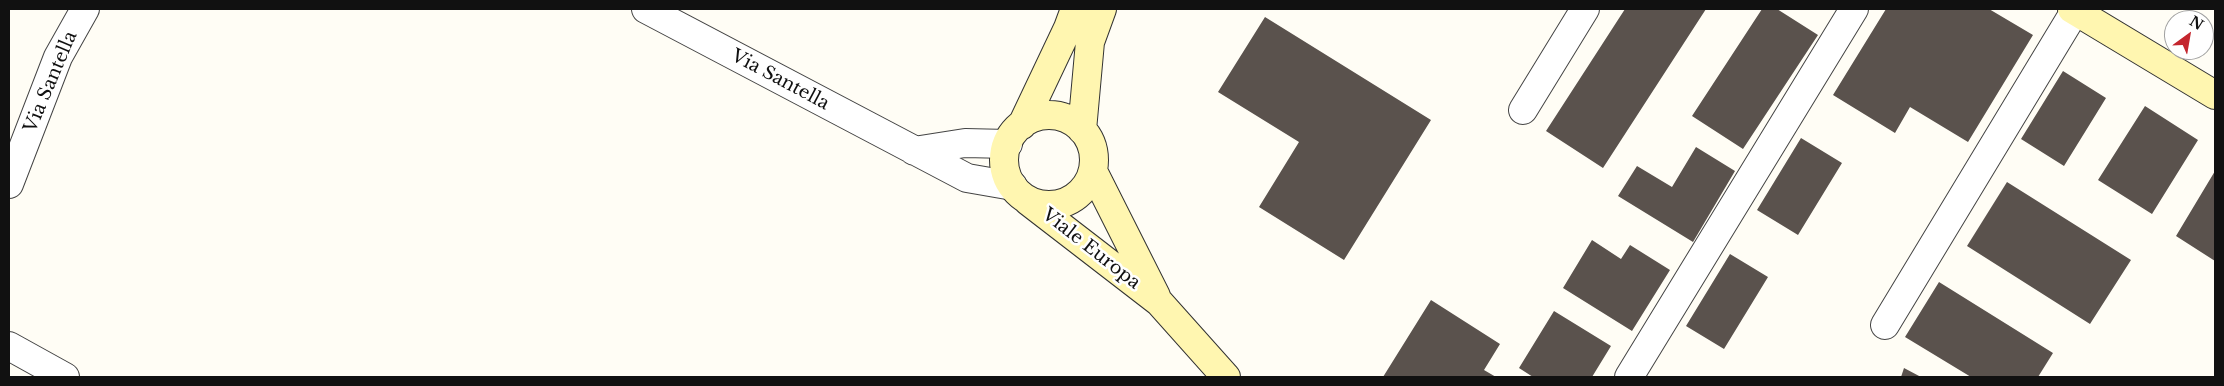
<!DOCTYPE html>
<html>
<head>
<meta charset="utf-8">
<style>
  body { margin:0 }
  #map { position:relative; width:2224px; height:386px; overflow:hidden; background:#fffdf5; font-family:"Libre Baskerville",serif }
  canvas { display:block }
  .frame { position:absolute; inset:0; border:10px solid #111; pointer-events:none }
  .north { position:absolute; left:2164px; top:10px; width:50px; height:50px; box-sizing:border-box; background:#fff; border:1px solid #a0a0a0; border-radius:50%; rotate:32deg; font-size:14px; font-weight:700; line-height:20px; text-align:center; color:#111 }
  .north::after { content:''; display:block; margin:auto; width:18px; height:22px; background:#c4262e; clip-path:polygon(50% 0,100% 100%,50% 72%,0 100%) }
</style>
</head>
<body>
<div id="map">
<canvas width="2224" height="386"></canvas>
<div class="frame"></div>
<div class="north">N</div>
</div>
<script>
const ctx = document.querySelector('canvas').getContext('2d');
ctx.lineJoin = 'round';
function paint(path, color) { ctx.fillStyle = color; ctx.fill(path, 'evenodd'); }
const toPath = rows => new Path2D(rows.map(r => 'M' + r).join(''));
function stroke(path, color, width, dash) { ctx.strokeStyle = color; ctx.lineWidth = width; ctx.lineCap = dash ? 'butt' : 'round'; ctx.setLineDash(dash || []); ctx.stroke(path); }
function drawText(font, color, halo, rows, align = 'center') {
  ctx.font = font + ' "Libre Baskerville",serif'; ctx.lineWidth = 5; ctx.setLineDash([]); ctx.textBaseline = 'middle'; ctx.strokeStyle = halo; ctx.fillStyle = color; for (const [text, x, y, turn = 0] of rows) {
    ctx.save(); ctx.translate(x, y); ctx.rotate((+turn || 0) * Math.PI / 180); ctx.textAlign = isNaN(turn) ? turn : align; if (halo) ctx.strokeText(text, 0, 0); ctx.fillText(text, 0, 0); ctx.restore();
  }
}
paint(toPath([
  [1625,9,1706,9,1603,168,1546,131],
  [1762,9,1777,9,1818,35,1743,149,1692,116],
  [1886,9,1989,9,2033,35,1968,142,1910,107,1895,133,1833,95],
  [1265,17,1431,120,1344,260,1259,207,1299,142,1218,92],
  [2063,71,2106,98,2064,166,2021,139],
  [2145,106,2198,140,2152,214,2098,180],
  [1801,138,1842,163,1798,235,1757,210],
  [1696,147,1735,171,1693,242,1618,196,1637,166,1672,187],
  [2215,171,2215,261,2176,236],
  [2007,182,2131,260,2090,324,1967,246],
  [1592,240,1621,259,1630,245,1670,270,1632,331,1563,288],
  [1730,254,1768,277,1724,349,1686,326],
  [1939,282,2053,353,2038,377,1971,377,1905,337],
  [1431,300,1500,344,1484,370,1496,377,1383,377],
  [1554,311,1611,346,1592,377,1533,377,1519,368],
  [1904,368,1921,377,1901,377]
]), '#5a524d');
const street = toPath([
  [646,9,967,178,1013,186],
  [1523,110,1585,9],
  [914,151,965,143,1008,144],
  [9,184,58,57,85,9],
  [1885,325,2075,11],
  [9,346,65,377],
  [1629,377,1854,9]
]);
const secondary = toPath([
  [2072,9,2215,95],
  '1004 160a45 45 0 1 1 90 0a45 45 0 1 1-90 0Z',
  [1022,125,1068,28,1075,9],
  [1082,130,1090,42,1102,9],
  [1093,171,1156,296],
  [1028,201,1159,302,1226,377]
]);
stroke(street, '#444', 30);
stroke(secondary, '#333', 30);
stroke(street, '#fff', 28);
stroke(secondary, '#fff6b0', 28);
drawText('18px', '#111', '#fff', [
  ["Via Santella",780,80,28],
  ["Via Santella",51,82,-67],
  ["Viale Europa",1091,249,38]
]);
</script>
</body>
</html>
